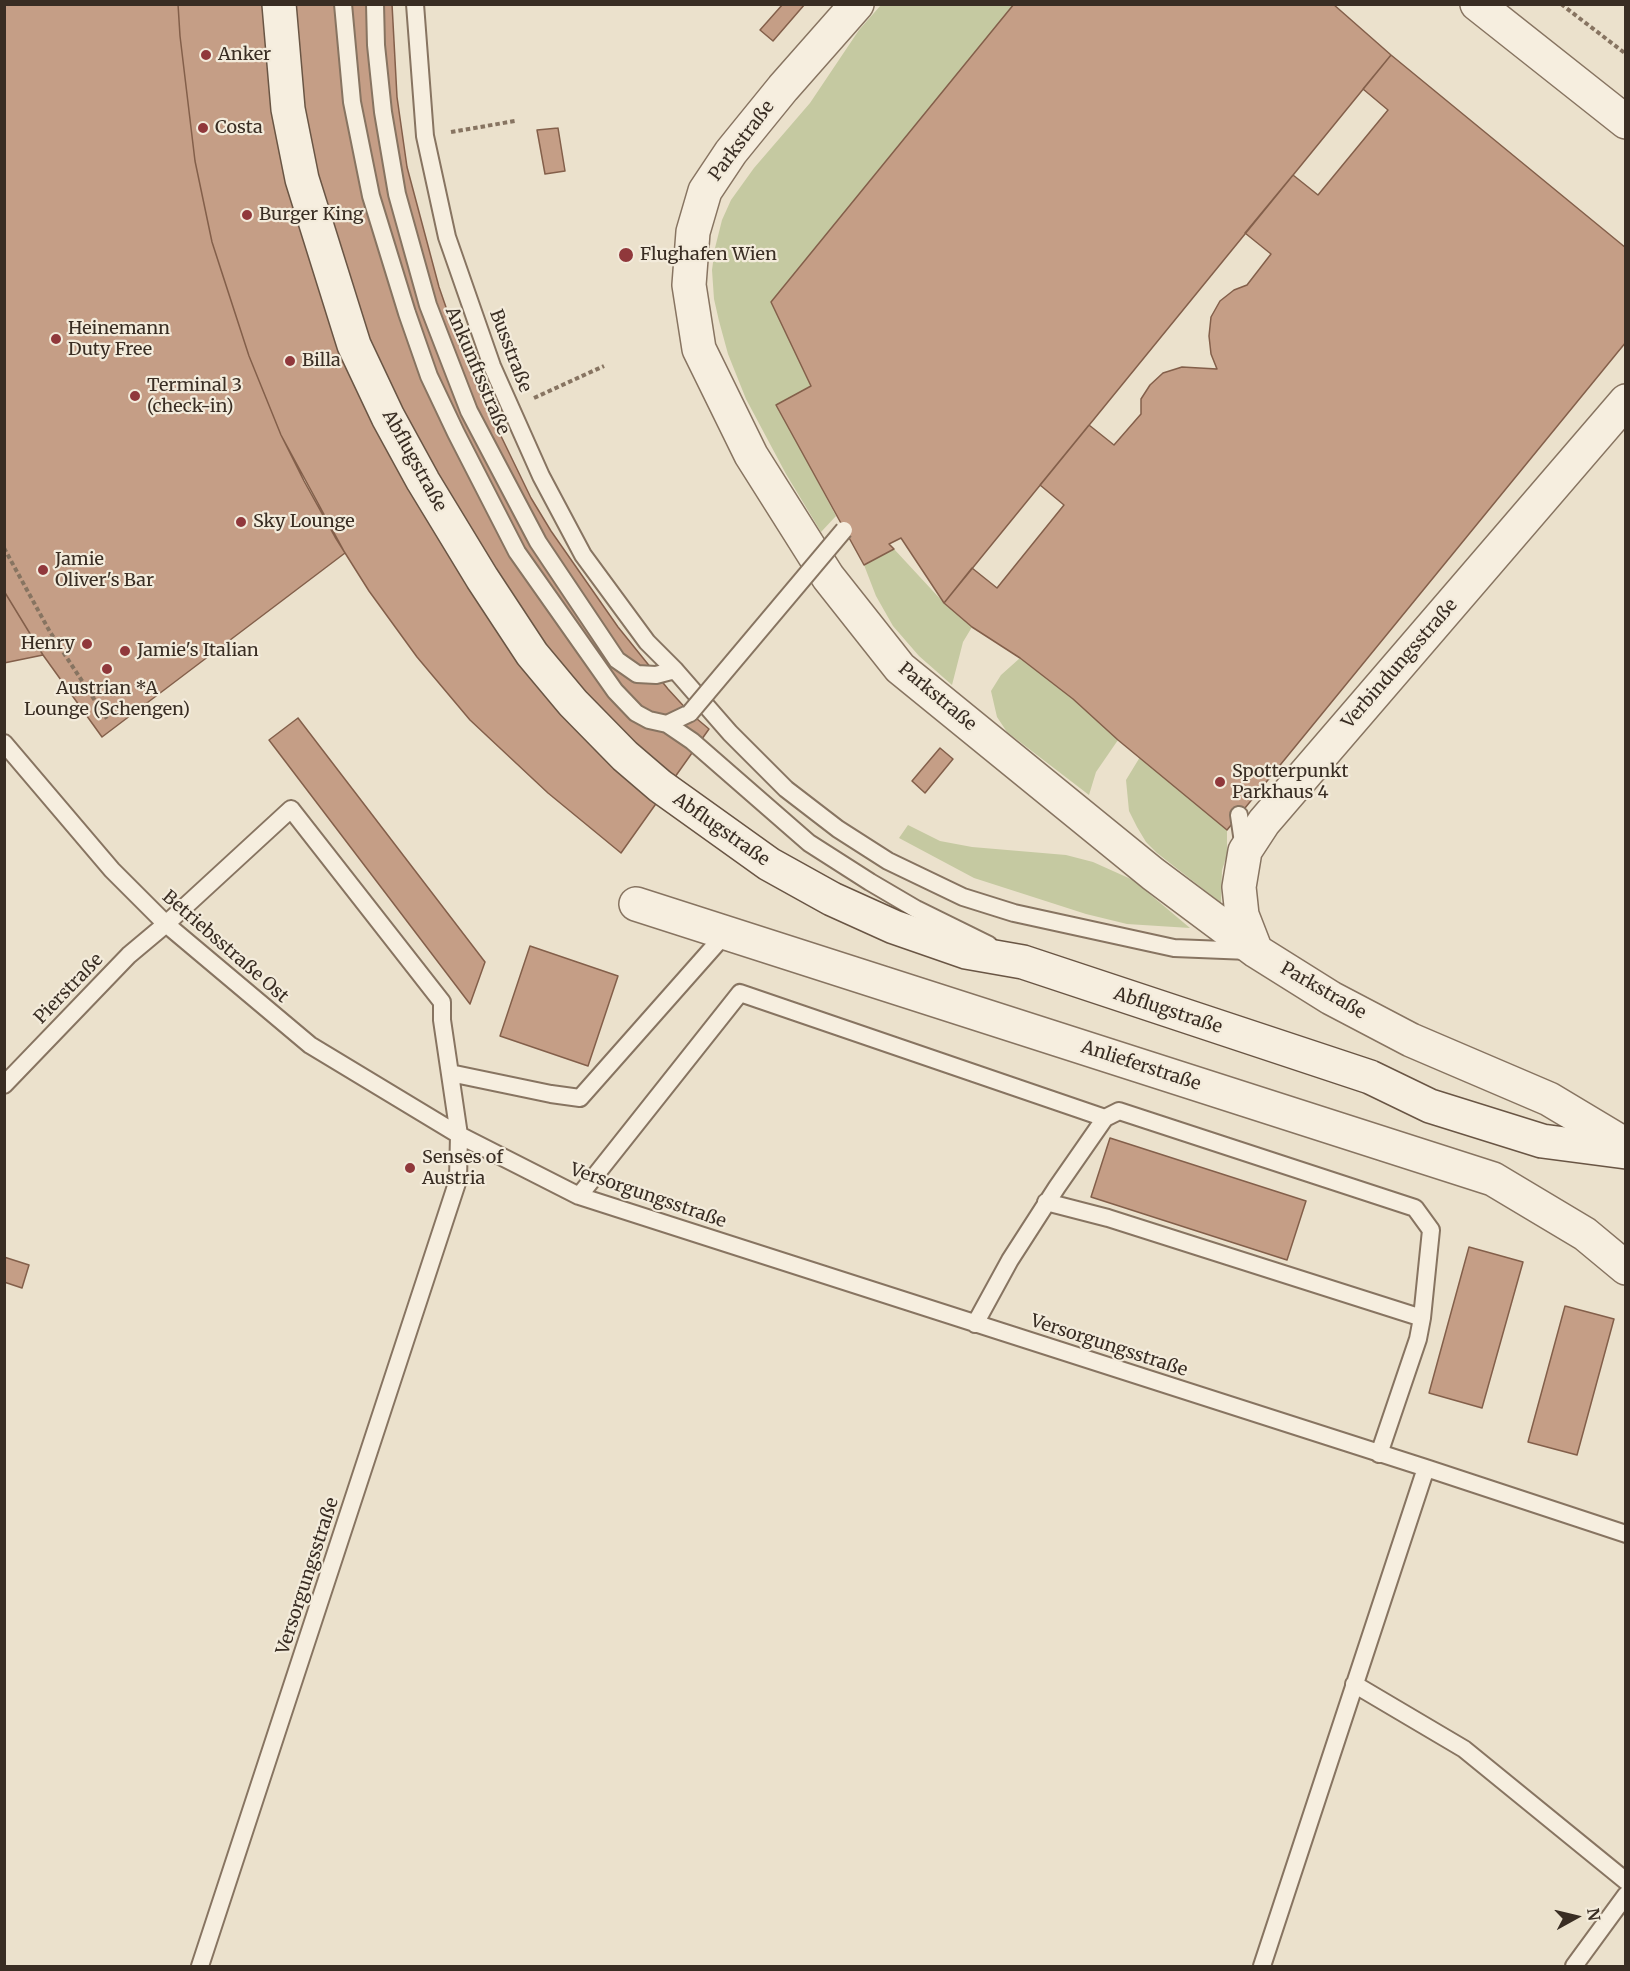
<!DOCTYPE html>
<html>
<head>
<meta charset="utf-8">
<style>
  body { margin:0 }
  #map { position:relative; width:1630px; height:1971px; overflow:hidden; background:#ebe1cc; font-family:Merriweather,serif }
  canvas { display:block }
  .frame { position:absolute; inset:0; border:6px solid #392d23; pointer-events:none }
  .north { position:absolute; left:1546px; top:1887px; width:60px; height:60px; -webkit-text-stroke:4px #f3ebdb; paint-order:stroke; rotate:82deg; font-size:16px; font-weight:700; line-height:24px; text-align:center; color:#392d23 }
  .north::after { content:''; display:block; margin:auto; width:21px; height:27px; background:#392d23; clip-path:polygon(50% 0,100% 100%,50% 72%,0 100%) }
</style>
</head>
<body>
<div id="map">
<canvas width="1630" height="1971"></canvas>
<div class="frame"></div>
<div class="north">N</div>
</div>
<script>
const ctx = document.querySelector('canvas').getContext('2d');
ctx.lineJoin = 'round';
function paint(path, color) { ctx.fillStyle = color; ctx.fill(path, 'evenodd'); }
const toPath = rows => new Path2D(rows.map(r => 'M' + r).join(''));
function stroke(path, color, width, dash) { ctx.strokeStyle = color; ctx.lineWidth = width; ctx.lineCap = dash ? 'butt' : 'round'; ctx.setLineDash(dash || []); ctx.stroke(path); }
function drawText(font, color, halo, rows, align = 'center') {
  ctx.font = font + ' Merriweather,serif'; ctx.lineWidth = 4.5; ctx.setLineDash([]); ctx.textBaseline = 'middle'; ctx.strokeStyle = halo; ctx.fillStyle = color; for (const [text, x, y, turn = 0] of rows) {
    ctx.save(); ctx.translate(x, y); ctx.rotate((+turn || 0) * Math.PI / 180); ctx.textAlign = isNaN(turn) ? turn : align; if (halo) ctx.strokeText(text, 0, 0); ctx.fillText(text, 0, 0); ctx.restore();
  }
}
paint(toPath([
  [881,5,1014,5,771,302,811,386,777,405,836,516,821,532,786,474,746,399,728,354,719,321,714,299,712,270,715,248,722,220,731,200,754,168,810,103,859,30],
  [894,549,944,603,972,627,963,642,952,685,919,656,893,626,876,596,864,565],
  [1020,658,1073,699,1118,740,1096,772,1089,795,1007,732,997,717,991,691,1001,675],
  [1140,757,1227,830,1227,855,1222,870,1221,903,1157,853,1146,842,1137,827,1129,811,1126,780],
  [908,825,940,841,972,847,1066,855,1093,862,1133,880,1190,928,1127,924,1086,914,974,878,899,838]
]), '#c5c9a1');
const building = toPath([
  [4,4,178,4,180,36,195,161,212,242,222,273,249,356,281,435,345,553,102,737,43,655,4,591,4,4],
  [178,4,392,4,397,97,407,167,439,287,458,342,483,399,531,498,551,531,618,627,668,689,690,713,709,729,621,853,548,793,470,720,417,657,369,591,335,537,304,481,281,435,249,356,212,242,195,161,180,36,178,4],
  [783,4,805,4,773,41,760,30,783,4],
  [1014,4,1333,4,1391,55,944,603,901,538,889,544,894,549,864,565,776,405,811,386,771,302,1014,4],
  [1391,55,1626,248,1626,342,1227,830,1118,740,1073,699,1020,658,972,627,944,603,972,568,997,588,1064,505,1040,485,1089,425,1114,445,1141,414,1141,399,1150,385,1163,373,1182,367,1217,369,1211,354,1209,336,1211,317,1220,301,1234,290,1247,285,1271,254,1245,233,1293,175,1318,195,1388,110,1363,89,1391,55],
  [558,128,565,171,545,174,537,130,558,128],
  [4,591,43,655,4,663,4,591],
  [298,718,485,962,470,1004,269,740,298,718],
  [940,748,953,759,925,793,912,781,940,748],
  [530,946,618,976,588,1066,500,1036,530,946],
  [1110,1138,1306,1201,1287,1260,1091,1197,1110,1138],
  [1469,1247,1523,1262,1482,1408,1429,1393,1469,1247],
  [4,1257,29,1265,22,1288,4,1282,4,1257],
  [1565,1306,1614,1319,1577,1455,1528,1442,1565,1306]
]);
paint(building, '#c59e86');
stroke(building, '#835f4a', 1.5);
const lane = toPath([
  [343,4,352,102,371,196,407,313,429,376,456,433,517,552,615,691,636,713,649,720,667,724,690,713],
  [375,4,376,45,383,112,397,194,428,305,469,411,538,542,617,660,637,674,656,675,675,670],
  [415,4,425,136,447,237,492,366,541,476,583,555,647,642,675,670,730,733,786,789,838,829,888,861,963,897,1014,913,1174,948,1249,951],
  [667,724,692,741,809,843,870,882,916,909,989,945],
  [4,743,112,870,166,924,310,1045,459,1135],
  [1239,815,1244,849],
  [450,1073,551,1094,580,1098,726,933],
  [4,1085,129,955,166,924,291,809,442,1002,442,1020,459,1135],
  [579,1196,740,993,1105,1118],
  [1046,1202,1108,1218,1422,1318],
  [975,1324,1010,1260,1057,1187,1105,1118,1119,1111,1415,1208,1431,1230,1422,1318,1418,1339,1379,1454],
  [1354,1684,1464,1749,1626,1881],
  [200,1966,458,1180,459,1135,579,1196,1426,1468,1626,1534],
  [1262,1966,1426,1468],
  [1574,1966,1626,1895]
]);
const street = toPath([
  [857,4,783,88,731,152,705,191,693,232,689,285,699,349,751,455,828,577,900,668,1153,874,1256,951,1331,998,1411,1040,1549,1099,1626,1145],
  [1477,4,1626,122],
  [636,904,1493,1179,1585,1234,1626,1268],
  [1256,951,1242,915,1239,887,1245,851,1264,822,1626,401]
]);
const secondary = toPath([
  [279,4,288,109,302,179,354,345,388,417,423,481,482,578,532,654,573,703,625,756,660,786,769,864,832,899,894,927,966,952,1023,962,1370,1077,1430,1106,1542,1141,1626,1152]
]);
stroke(lane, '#877461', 20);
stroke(street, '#877461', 36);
stroke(secondary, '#695544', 36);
stroke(toPath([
  [1561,4,1626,54],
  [451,132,515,121],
  [534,398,604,366],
  [4,548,50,632,107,719]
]), '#877461', 4, [4.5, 3]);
stroke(lane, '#f6eedf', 16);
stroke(street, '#f6eedf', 33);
stroke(secondary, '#f6eedf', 33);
const laneBridge = toPath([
  [690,713,844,530]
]);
stroke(laneBridge, '#877461', 20, []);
stroke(laneBridge, '#f6eedf', 16);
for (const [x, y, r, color] of [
  [206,55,6,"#90383b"],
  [203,128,6,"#90383b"],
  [247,215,6,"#90383b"],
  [626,255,8,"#90383b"],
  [56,339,6,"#90383b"],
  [290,361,6,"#90383b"],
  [135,396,6,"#90383b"],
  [241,522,6,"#90383b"],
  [43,570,6,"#90383b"],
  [87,644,6,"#90383b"],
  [125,651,6,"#90383b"],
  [107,669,6,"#90383b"],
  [1220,782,6,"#90383b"],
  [410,1168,6,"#90383b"]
]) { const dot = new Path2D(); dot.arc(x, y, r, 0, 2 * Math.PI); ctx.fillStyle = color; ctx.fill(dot); stroke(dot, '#f3ebdb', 2); }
drawText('18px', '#392d23', '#f3ebdb', [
  ["Anker",218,55],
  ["Costa",215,128],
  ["Burger King",259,215],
  ["Flughafen Wien",640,255],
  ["Heinemann",68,329],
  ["Duty Free",68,350],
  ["Billa",302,361],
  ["Terminal 3",147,386],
  ["(check-in)",147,407],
  ["Sky Lounge",253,522],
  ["Jamie",55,560],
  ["Oliver's Bar",55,581],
  ["Henry",75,644,"right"],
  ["Jamie's Italian",137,651],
  ["Austrian *A",107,689,"center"],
  ["Lounge (Schengen)",107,710,"center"],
  ["Spotterpunkt",1232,772],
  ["Parkhaus 4",1232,793],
  ["Senses of",422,1158],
  ["Austria",422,1179]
], 'left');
drawText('18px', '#392d23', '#f3ebdb', [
  ["Parkstraße",742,141,-53],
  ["Busstraße",510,351,69],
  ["Ankunftsstraße",477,371,67],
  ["Abflugstraße",414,461,61],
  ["Verbindungsstraße",1400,664,-49],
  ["Parkstraße",937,697,40],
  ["Abflugstraße",721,830,35],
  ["Betriebsstraße Ost",225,947,41],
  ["Pierstraße",69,989,-46],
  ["Parkstraße",1323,991,30],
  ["Abflugstraße",1168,1011,18],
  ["Anlieferstraße",1141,1066,18],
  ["Versorgungsstraße",648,1196,19],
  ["Versorgungsstraße",1109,1346,18],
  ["Versorgungsstraße",308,1576,-72]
]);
</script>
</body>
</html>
